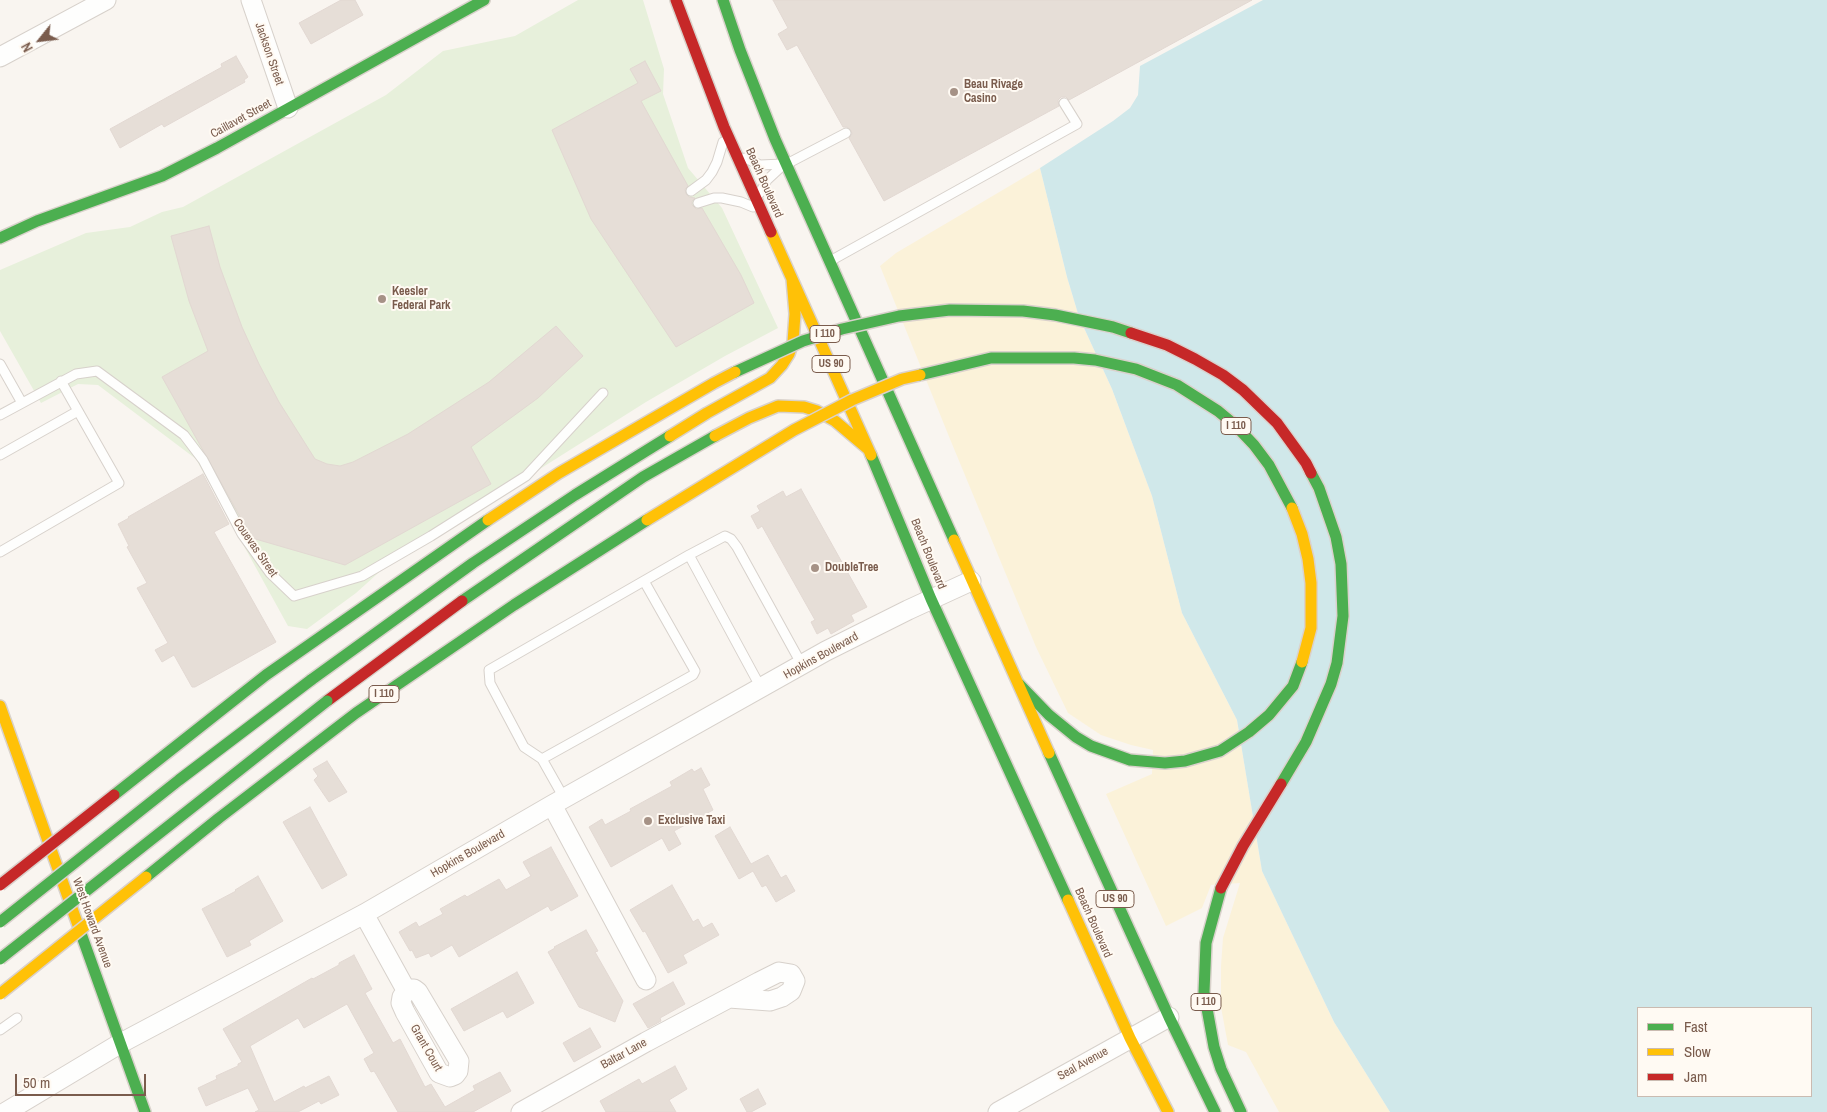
<!DOCTYPE html>
<html>
<head>
<meta charset="utf-8">
<style>
  body { margin:0 }
  #map { position:relative; width:1827px; height:1112px; overflow:hidden; background:#f9f5f0; font-family:"Archivo Narrow",sans-serif }
  canvas { display:block }
  .legend { position:absolute; left:1637px; top:1007px; width:175px; height:90px; box-sizing:border-box; background:#fffaf3; border:1px solid #cabbb1; margin:0; padding:6px 9px; list-style:none; font-size:15px; color:#7a5c4d }
  .legend li { display:flex; align-items:center; gap:10px; height:25px }
  .legend b { width:25px; border:1px solid #cabbb1 }
  .north { position:absolute; left:15px; top:15px; width:50px; height:50px; -webkit-text-stroke:4px #fffaf3; paint-order:stroke; rotate:241deg; font-size:14px; font-weight:700; line-height:20px; text-align:center; color:#7a5c4d }
  .north::after { content:''; display:block; margin:auto; width:18px; height:22px; background:#7a5c4d; clip-path:polygon(50% 0,100% 100%,50% 72%,0 100%) }
  .scale { position:absolute; left:15px; top:1074px; width:131px; height:22px; box-sizing:border-box; border:2px solid #7a5c4d; border-top:0; padding-left:6px; font-size:15px; line-height:18px; white-space:nowrap; color:#7a5c4d; -webkit-text-stroke:4px #fffaf3; paint-order:stroke }
</style>
</head>
<body>
<div id="map">
<canvas width="1827" height="1112"></canvas>
<ul class="legend">
<li><b style="height:6px;background:#4caf50"></b>Fast</li>
<li><b style="height:6px;background:#ffc107"></b>Slow</li>
<li><b style="height:6px;background:#c62828"></b>Jam</li>
</ul>
<div class="north">N</div>
<div class="scale">50 m</div>
</div>
<script>
const ctx = document.querySelector('canvas').getContext('2d');
ctx.lineJoin = 'round';
function paint(path, color) { ctx.fillStyle = color; ctx.fill(path, 'evenodd'); }
const toPath = rows => new Path2D(rows.map(r => 'M' + r).join(''));
function stroke(path, color, width, dash) { ctx.strokeStyle = color; ctx.lineWidth = width; ctx.lineCap = dash ? 'butt' : 'round'; ctx.setLineDash(dash || []); ctx.stroke(path); }
function drawText(font, color, halo, rows, align = 'center') {
  ctx.font = font + ' "Archivo Narrow",sans-serif'; ctx.lineWidth = 4; ctx.setLineDash([]); ctx.textBaseline = 'middle'; ctx.strokeStyle = halo; ctx.fillStyle = color; for (const [text, x, y, turn = 0] of rows) {
    ctx.save(); ctx.translate(x, y); ctx.rotate((+turn || 0) * Math.PI / 180); ctx.textAlign = isNaN(turn) ? turn : align; if (halo) ctx.strokeText(text, 0, 0); ctx.fillText(text, 0, 0); ctx.restore();
  }
}
paint(toPath([
  [578,0,643,0,664,69,663,94,688,168,722,208,778,328,725,356,646,402,386,566,356,593,307,629,288,626,196,459,98,385,78,384,41,403,0,331,0,270,86,233,130,227,162,212,183,207,386,95,443,51,515,36]
]), '#e7f0db');
paint(toPath([
  [1040,168,1067,277,1079,317,1112,389,1152,496,1182,613,1237,720,1262,871,1334,1022,1390,1112,1279,1112,1246,1052,1228,1045,1221,1007,1221,966,1223,938,1240,883,1211,885,1202,908,1166,926,1106,794,1152,774,1153,750,1131,745,1101,735,1068,713,1036,647,950,439,880,266,896,253]
]), '#fbf2d9');
paint(toPath([
  [1263,0,1827,0,1827,1112,1390,1112,1334,1022,1262,871,1237,720,1182,613,1152,496,1112,389,1079,317,1067,277,1040,168,1113,121,1130,108,1138,95,1140,66],
  [1638,1008,1811,1008,1811,1096,1638,1096]
]), '#d0e8ea');
const building = toPath([
  [341,0,355,0,363,15,311,44,299,23,341,0],
  [773,0,1252,0,1069,100,1066,97,1061,97,1058,100,1059,106,884,201,849,138,852,134,851,130,847,127,843,127,797,45,787,50,778,34,788,28,773,0],
  [236,56,248,77,244,80,245,82,164,127,162,124,120,148,110,129,222,67,221,64,236,56],
  [645,61,661,91,641,101,688,186,685,189,686,194,689,197,695,198,692,201,692,205,696,209,702,208,741,275,754,303,676,347,591,219,552,130,638,83,630,69,645,61],
  [209,226,220,267,242,327,259,364,279,402,315,459,327,464,340,466,353,462,408,434,489,382,556,326,583,356,538,398,471,447,491,484,345,565,252,538,162,377,208,351,189,301,171,236,209,226],
  [203,474,229,524,214,532,276,642,195,687,192,687,174,655,162,662,155,650,168,643,137,588,147,583,127,547,129,546,118,524,129,518,128,517,203,474],
  [801,489,867,607,851,615,854,621,831,634,828,628,817,634,811,622,815,620,762,526,758,529,751,516,760,511,757,506,783,491,786,497,801,489],
  [327,761,347,792,329,802,314,780,318,776,313,769,327,761],
  [701,768,710,785,703,789,713,810,674,831,681,844,669,851,662,838,611,867,589,827,602,819,605,825,631,811,630,809,672,786,670,782,692,769,694,772,701,768],
  [310,807,347,875,322,889,283,822,310,807],
  [730,827,751,864,768,855,781,878,786,875,795,891,776,902,766,885,762,887,753,871,739,879,715,836,730,827],
  [551,847,578,896,551,911,548,906,459,957,452,945,431,957,429,953,416,958,412,950,410,951,399,932,416,922,419,927,443,914,440,909,465,895,467,897,499,879,506,890,531,876,523,862,551,847],
  [258,876,283,921,249,941,251,945,227,957,202,909,236,891,235,890,258,876],
  [672,885,693,922,698,919,703,928,712,923,719,935,683,955,687,963,668,973,645,931,643,932,630,910,672,885],
  [586,930,598,951,595,952,623,1001,615,1022,579,1007,548,952,555,948,554,947,586,930],
  [354,955,372,989,365,993,393,1043,400,1039,425,1087,431,1084,445,1107,475,1090,473,1086,500,1072,511,1091,473,1112,398,1112,376,1074,374,1071,371,1072,364,1059,374,1053,347,1004,304,1028,298,1018,250,1046,274,1102,304,1086,305,1088,329,1076,339,1095,321,1104,319,1101,298,1112,255,1112,259,1110,248,1088,206,1106,198,1088,217,1079,216,1076,238,1066,238,1064,242,1062,223,1029,312,978,313,979,339,965,339,963,354,955],
  [517,972,534,1003,507,1018,503,1011,464,1031,451,1009,517,972],
  [673,982,685,1004,660,1018,661,1021,648,1028,633,1004,673,982],
  [590,1028,601,1047,574,1062,563,1043,590,1028],
  [675,1066,687,1089,669,1100,676,1112,606,1112,600,1101,639,1079,642,1084,675,1066],
  [758,1089,766,1104,751,1112,747,1112,740,1099,758,1089]
]);
paint(building, '#e6ded7');
stroke(building, '#e2d8d2', 1);
const lane = toPath([
  [745,158,760,165,783,164],
  [691,191,706,180,712,172,717,162,723,142],
  [760,193,767,180,781,167,846,133],
  [698,203,714,198,722,198,741,202,753,207],
  [832,260,1077,124,1064,103],
  [0,364,22,403],
  [0,415,76,374,97,371,184,435,203,460,242,534,270,573,294,596,362,576,431,536,526,476,603,393],
  [0,455,78,411],
  [0,552,119,483,61,381],
  [761,688,689,555,725,536,731,539,737,547,802,665],
  [542,759,693,675,695,671,644,581],
  [564,798,542,759,524,747,490,683,489,670,689,555],
  [0,1030,17,1018]
]);
const street = toPath([
  [251,0,288,108],
  [0,57,106,0],
  [552,805,646,980],
  [364,914,406,990],
  [408,989,414,989,418,992,459,1061,458,1071,455,1075,450,1077,439,1073,405,1012,401,1003,402,997,408,989],
  [6,1112,121,1043,364,914,552,805,826,651,908,610,971,581],
  [521,1112,646,1042,759,982,779,972,791,974,795,981,791,991,782,997,770,1001,729,998],
  [998,1112,1169,1017]
]);
const fast = toPath([
  [723,0,740,50,775,139,954,540],
  [0,238,37,221,162,176,217,148,484,0],
  [871,455,931,599,1068,900],
  [462,601,643,477,715,436],
  [311,680,473,563,575,495,670,436],
  [1019,684,1049,715,1076,737,1091,746,1130,760],
  [1049,753,1169,1017,1215,1112],
  [1221,888,1206,943,1204,992,1214,1047,1221,1069,1241,1112],
  [79,928,145,1112]
]);
const slow = toPath([
  [771,232,871,455],
  [670,436,707,413,770,378,782,365,789,354,793,342,795,314,792,279],
  [715,436,749,418,778,406,804,407,817,411,835,421,868,449],
  [954,540,1049,753],
  [0,706,79,928],
  [1068,900,1130,1038,1168,1112]
]);
const jam = toPath([
  [676,0,724,127,771,232],
  [327,701,462,601]
]);
stroke(lane, '#d7d1cb', 11);
stroke(street, '#d7d1cb', 21);
stroke(fast, '#d9d2cb', 14);
stroke(slow, '#d9d2cb', 14);
stroke(jam, '#d9d2cb', 14);
stroke(lane, '#fefefd', 9);
stroke(street, '#fefefd', 19);
stroke(fast, '#4caf50', 11);
stroke(slow, '#ffc107', 11);
stroke(jam, '#c62828', 11);
const fastBridge = toPath([
  [735,372,803,341,842,329,899,316,950,310,1023,311,1055,315,1113,327,1131,333],
  [920,375,991,358,1074,358,1095,360,1136,369,1177,385,1218,411,1236,426,1254,445,1269,465,1292,508],
  [1130,760,1165,763,1185,761,1220,751,1249,732,1269,715,1293,686,1302,662],
  [1281,784,1306,742,1331,684,1337,663,1343,616,1341,564,1336,537,1319,488,1311,473],
  [114,795,266,675,488,520],
  [146,877,219,818,356,713,514,605,647,520],
  [0,922,179,780,311,680],
  [0,959,327,701]
]);
const slowBridge = toPath([
  [1292,508,1302,534,1308,559,1311,583,1311,628,1302,662],
  [488,520,559,473,714,383,735,372],
  [647,520,794,430,852,400,902,379,920,375],
  [0,994,146,877]
]);
const jamBridge = toPath([
  [1131,333,1167,345,1195,359,1223,375,1243,390,1277,423,1306,463,1311,473],
  [0,885,114,795],
  [1221,888,1243,846,1281,784]
]);
stroke(fastBridge, '#dad1cc', 14, []);
stroke(slowBridge, '#dad1cc', 14, []);
stroke(jamBridge, '#dad1cc', 14, []);
stroke(fastBridge, '#4caf50', 11);
stroke(slowBridge, '#ffc107', 11);
stroke(jamBridge, '#c62828', 11);
for (const [x, y, r, color] of [
  [954,92,5,"#a69286"],
  [382,299,5,"#a69286"],
  [815,568,5,"#a69286"],
  [648,821,5,"#a69286"]
]) { const dot = new Path2D(); dot.arc(x, y, r, 0, 2 * Math.PI); ctx.fillStyle = color; ctx.fill(dot); stroke(dot, '#fffaf3', 2); }
for (const [x, y, w] of [
  [825,334,30],
  [831,364,38],
  [1236,426,30],
  [384,694,30],
  [1115,899,38],
  [1206,1002,30]
]) { const box = new Path2D(); box.roundRect(x - w / 2, y - 8.5, w, 17, 4); ctx.fillStyle = '#fffaf3'; ctx.fill(box); stroke(box, '#7a5c4d', 1); }
drawText('bold 11px', '#7a5c4d', null, [
  ["I 110",825,334],
  ["US 90",831,364],
  ["I 110",1236,426],
  ["I 110",384,694],
  ["US 90",1115,899],
  ["I 110",1206,1002]
]);
drawText('12px', '#7a5c4d', '#fffaf3', [
  ["Jackson Street",269,54,71],
  ["Caillavet Street",241,119,-29],
  ["Beach Boulevard",764,183,66],
  ["Couevas Street",255,548,55],
  ["Beach Boulevard",928,554,68],
  ["Hopkins Boulevard",821,656,-29],
  ["Hopkins Boulevard",468,854,-30],
  ["West Howard Avenue",92,923,70],
  ["Beach Boulevard",1093,923,66],
  ["Grant Court",426,1048,60],
  ["Baltar Lane",624,1054,-29],
  ["Seal Avenue",1083,1064,-29]
]);
drawText('bold 12px', '#7a5c4d', '#fffaf3', [
  ["Beau Rivage",964,85],
  ["Casino",964,99],
  ["Keesler",392,292],
  ["Federal Park",392,306],
  ["DoubleTree",825,568],
  ["Exclusive Taxi",658,821]
], 'left');
</script>
</body>
</html>
